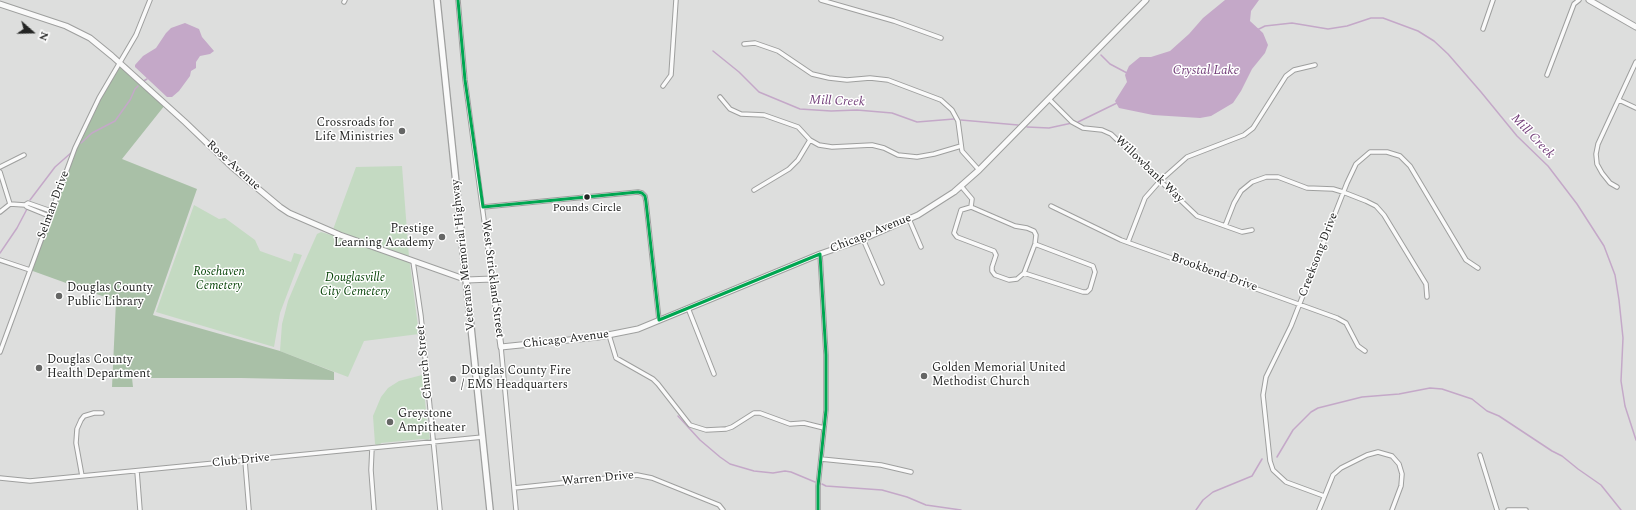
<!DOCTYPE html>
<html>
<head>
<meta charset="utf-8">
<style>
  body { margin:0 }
  #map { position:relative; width:1636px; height:510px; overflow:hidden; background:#dddedd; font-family:Spectral,serif }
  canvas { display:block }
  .north { position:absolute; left:12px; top:12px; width:40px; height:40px; -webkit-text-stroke:3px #fff; paint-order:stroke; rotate:110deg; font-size:11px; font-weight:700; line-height:16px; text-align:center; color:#242524 }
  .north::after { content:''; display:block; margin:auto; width:14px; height:18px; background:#242524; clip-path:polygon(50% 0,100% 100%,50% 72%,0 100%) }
</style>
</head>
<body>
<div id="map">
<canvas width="1636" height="510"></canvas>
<div class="north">N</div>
</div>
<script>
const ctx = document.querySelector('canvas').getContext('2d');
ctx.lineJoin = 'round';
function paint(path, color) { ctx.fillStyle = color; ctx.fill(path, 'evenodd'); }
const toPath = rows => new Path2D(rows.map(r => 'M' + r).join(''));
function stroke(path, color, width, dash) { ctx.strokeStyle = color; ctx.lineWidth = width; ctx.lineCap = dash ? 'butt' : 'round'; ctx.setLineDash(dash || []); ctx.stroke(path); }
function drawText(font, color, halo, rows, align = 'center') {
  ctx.font = font + ' Spectral,serif'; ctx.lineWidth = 3; ctx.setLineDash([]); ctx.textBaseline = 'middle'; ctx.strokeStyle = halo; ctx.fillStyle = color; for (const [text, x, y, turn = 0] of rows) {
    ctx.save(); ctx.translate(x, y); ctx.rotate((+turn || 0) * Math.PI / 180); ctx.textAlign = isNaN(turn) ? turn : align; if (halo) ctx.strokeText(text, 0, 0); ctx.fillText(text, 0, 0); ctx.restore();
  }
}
paint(toPath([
  [402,166,409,257,419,334,364,341,348,377,280,351,282,324,288,301,301,270,317,234,321,232,331,235,356,167],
  [194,205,219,219,225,218,255,240,260,251,291,262,294,253,302,255,280,313,274,347,156,312],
  [422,375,424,379,423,383,428,428,430,438,428,440,422,439,381,443,380,445,376,445,375,444,373,416,381,397,388,388,399,381]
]), '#c4dac2');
paint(toPath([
  [119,62,165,105,122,159,197,189,153,315,280,351,334,372,334,380,241,378,132,378,133,387,112,387,116,301,30,270,75,148]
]), '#a9c0a7');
paint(toPath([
  [1225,0,1259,0,1251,11,1250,21,1263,33,1268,45,1265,53,1252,69,1241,91,1233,103,1211,116,1200,118,1153,115,1119,108,1115,101,1127,82,1125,75,1129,66,1140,57,1151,57,1170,51,1189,34,1203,18],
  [185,23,199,29,202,37,214,51,210,54,200,56,196,62,196,68,191,71,190,76,179,91,172,97,167,97,135,67,135,65,143,56,156,48,166,33,171,28]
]), '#c4a8c8');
stroke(toPath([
  [1257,30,1265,26,1292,23,1328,29,1347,26,1371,18,1383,18,1418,31,1434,41,1448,54,1481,92,1517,136,1548,166,1577,204,1604,246,1615,275,1619,300,1623,338,1621,381,1625,406,1636,440],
  [713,51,739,72,759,92,800,109,831,111,857,110,892,113,917,122,954,119],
  [1101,55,1110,64,1127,73],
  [142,82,147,79],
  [961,120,1018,125],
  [1078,122,1117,103],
  [1027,127,1049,128,1072,123],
  [81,143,92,133,115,121,130,100,135,89,138,86],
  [30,200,55,167,72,152],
  [0,253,17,228,27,209],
  [678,416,700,440,720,457,730,464,754,471,773,473,785,471,791,472,815,482],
  [1277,457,1293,430,1311,412,1318,408,1362,397,1399,394,1430,388,1442,389,1472,399,1487,411,1499,416,1552,451,1562,456,1578,469,1601,485,1621,510],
  [822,484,826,486,882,490,907,497,926,505,961,510],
  [1196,510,1203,500,1213,492,1252,476,1262,459]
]), '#c4a8c8', 1.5);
const street = toPath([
  [458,0,465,80,492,279],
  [821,0,894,21,941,38],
  [344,2,345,0],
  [1483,29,1493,0],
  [744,44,755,43,778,51,812,74,829,78,847,80,870,78,888,80,941,100,952,110,958,121,962,151,979,170],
  [1547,75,1574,4,1579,0],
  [663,86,671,75,676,0],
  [720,97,730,109,741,114,764,115,798,127,810,140,819,145,832,147,872,145,884,148,898,155,917,157,934,154,961,146],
  [1050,100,1072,122,1083,128,1102,130,1111,134,1197,216,1242,232,1252,230],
  [1619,100,1636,108],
  [0,167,24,155],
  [0,172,10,204],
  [961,186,972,199,971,207,961,210,954,233,957,237,994,251,996,255,992,267,992,271,995,275,1009,280,1017,279,1024,273,1035,244,1036,235,1034,231,1027,228,1015,226,971,207],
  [1617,187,1610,183,1602,173,1597,164,1596,154,1598,144,1636,62],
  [754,190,789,169,798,160,810,140],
  [10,204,25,205,28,203,51,211],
  [25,205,27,207,49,216],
  [1051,206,1121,240,1337,318,1346,323,1358,346,1365,351],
  [483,207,638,192,642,193,645,196,646,202,659,320],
  [0,212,10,204],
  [909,219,921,247],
  [1225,226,1234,203,1241,191,1252,182,1266,177,1278,177,1307,188,1333,189,1343,192,1366,201,1376,206,1384,215,1426,284,1427,297],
  [863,239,882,283],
  [1128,242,1145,198,1160,181,1187,157,1244,135,1253,128,1286,76,1294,70,1315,65],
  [0,260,30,270],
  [413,261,421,316,440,510],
  [1024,273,1083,292,1087,292,1090,289,1095,272,1093,266,1035,244],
  [688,308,714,374],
  [609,335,616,358,653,379,658,384,690,425,706,430,726,429,732,427,754,413,760,413,790,424,804,423,824,428],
  [501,347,516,510],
  [0,352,75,148,99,98,136,35,150,0],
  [372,448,371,470,374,510],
  [1480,455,1497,510],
  [821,459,881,465,911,472],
  [245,461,249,510],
  [137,471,140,510],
  [82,476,76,443,77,429,81,420,84,416,94,413,102,413],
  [0,478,30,481,483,437],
  [514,488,637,475,652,478,719,505,723,510],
  [1324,496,1286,482,1273,470,1270,461,1263,395,1266,377,1291,326,1347,183,1356,164,1370,152,1387,152,1400,156,1410,166,1466,260,1478,268],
  [818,510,818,486,826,410,826,355,820,254],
  [1319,510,1333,475,1341,468,1367,455,1378,452,1392,456,1399,464,1402,474,1401,486,1392,510],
  [1508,510,1526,510]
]);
const secondary = toPath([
  [1589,0,1636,27],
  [0,4,66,26,90,38,112,56,185,122,232,167,280,207,289,213,340,235,467,280,492,279,501,347,598,337,638,329,820,254,863,239,918,215,954,192,979,170,1146,0]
]);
const primary = toPath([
  [437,0,490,510]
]);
stroke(street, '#9e9f9e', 5.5);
stroke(secondary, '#9e9f9e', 7);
stroke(primary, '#9e9f9e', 8);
stroke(street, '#fafafa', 3.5);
stroke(secondary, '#fafafa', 5);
stroke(primary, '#fafafa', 5.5);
stroke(toPath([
  [458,0,465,80,483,207,638,192,642,193,645,196,646,202,659,320,820,254,826,355,826,410,818,486,818,510]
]), '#00a651', 3);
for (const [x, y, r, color] of [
  [402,131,4,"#656665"],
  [587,197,3.5,"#242524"],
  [442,237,4,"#656665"],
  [59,296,4,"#656665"],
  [39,368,4,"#656665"],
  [924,376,4,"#656665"],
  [453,379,4,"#656665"],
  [390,422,4,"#656665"]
]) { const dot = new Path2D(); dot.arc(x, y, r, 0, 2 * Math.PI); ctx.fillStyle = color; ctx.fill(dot); stroke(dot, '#fff', 1.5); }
drawText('11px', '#242524', '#fff', [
  ["Pounds Circle",587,209]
]);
drawText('12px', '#242524', '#fff', [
  ["Crossroads for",394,124,"right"],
  ["Life Ministries",394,138,"right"],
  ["Prestige",434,230,"right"],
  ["Learning Academy",434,244,"right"],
  ["Douglas County",67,289],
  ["Public Library",67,303],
  ["Douglas County",47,361],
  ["Health Department",47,375],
  ["Golden Memorial United",932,369],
  ["Methodist Church",932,383],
  ["Douglas County Fire",461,372],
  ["/ EMS Headquarters",461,386],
  ["Greystone",398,415],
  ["Ampitheater",398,429]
], 'left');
drawText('12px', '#242524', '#fff', [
  ["Rose Avenue",233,166,42],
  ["Willowbank Way",1149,170,44],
  ["Selman Drive",54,205,-70],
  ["Chicago Avenue",871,234,-22],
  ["Veterans Memorial Highway",464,255,-96],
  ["Creeksong Drive",1319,255,-69],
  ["Brookbend Drive",1214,273,20],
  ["West Strickland Street",492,279,83],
  ["Chicago Avenue",566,340,-7],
  ["Church Street",425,362,-96],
  ["Club Drive",241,461,-6],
  ["Warren Drive",598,479,-5]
]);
drawText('italic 12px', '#003f00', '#fff', [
  ["Rosehaven",219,273],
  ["Cemetery",219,287],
  ["Douglasville",355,279],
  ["City Cemetery",355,293]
]);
drawText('italic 13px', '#733f7a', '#fff', [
  ["Crystal Lake",1206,71],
  ["Mill Creek",837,102,2],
  ["Mill Creek",1532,137,46]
]);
</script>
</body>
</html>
